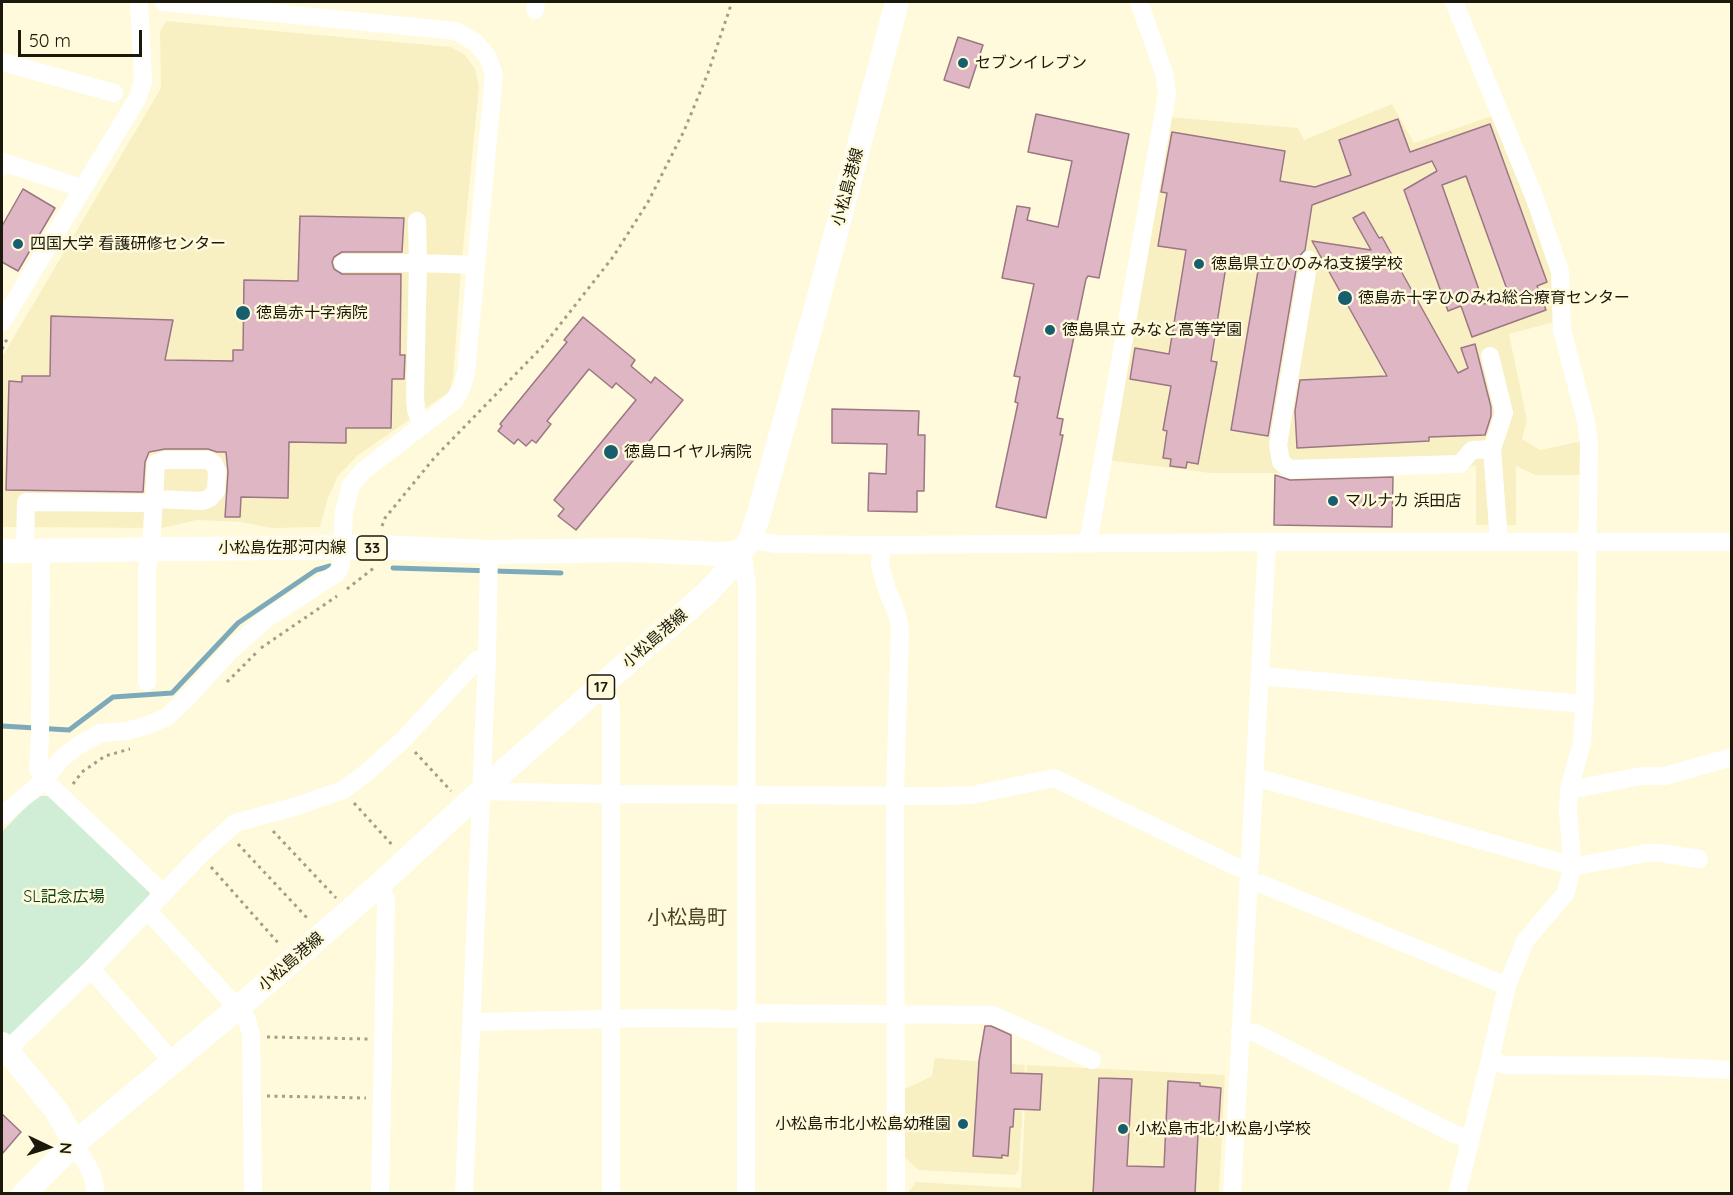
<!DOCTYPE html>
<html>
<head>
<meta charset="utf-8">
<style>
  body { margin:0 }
  #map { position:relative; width:1733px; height:1195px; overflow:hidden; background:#fffadb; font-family:Quicksand,sans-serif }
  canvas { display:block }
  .frame { position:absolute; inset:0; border:3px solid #1b190b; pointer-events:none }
  .north { position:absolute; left:18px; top:1117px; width:60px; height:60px; -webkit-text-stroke:4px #fffadb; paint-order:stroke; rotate:94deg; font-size:16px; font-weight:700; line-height:24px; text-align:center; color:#1b190b }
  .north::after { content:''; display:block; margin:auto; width:21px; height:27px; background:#1b190b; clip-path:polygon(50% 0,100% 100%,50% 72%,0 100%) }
  .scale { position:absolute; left:18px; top:30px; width:124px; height:27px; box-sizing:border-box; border:3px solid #1b190b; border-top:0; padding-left:8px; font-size:18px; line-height:21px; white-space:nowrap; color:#1b190b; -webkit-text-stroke:4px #fffadb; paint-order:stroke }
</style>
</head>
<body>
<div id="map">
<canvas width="1733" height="1195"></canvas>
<div class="frame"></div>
<div class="north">N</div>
<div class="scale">50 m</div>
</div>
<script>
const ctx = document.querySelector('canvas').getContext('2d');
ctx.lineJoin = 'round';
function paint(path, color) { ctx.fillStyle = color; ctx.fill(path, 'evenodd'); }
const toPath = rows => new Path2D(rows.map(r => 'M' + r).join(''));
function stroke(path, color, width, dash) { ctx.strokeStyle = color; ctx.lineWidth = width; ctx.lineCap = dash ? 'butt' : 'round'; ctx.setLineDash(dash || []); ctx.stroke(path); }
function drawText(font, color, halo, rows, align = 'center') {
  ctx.font = font + ' Quicksand,"Noto Sans JP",sans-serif'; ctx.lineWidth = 5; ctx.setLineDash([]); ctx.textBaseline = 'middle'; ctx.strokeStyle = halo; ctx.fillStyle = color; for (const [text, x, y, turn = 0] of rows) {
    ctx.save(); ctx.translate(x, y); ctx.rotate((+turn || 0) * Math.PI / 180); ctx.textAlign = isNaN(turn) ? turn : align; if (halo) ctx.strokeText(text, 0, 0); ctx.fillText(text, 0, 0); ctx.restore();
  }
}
paint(toPath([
  [166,21,451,47,465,55,475,69,479,87,461,269,453,379,449,392,357,456,338,476,328,498,320,527,272,528,241,522,197,520,162,528,2,527,2,357,161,88,160,32],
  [1392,104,1414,143,1492,116,1555,274,1554,322,1509,334,1527,420,1522,439,1540,450,1582,441,1580,475,1535,475,1516,466,1516,525,1476,525,1476,466,1395,473,1210,473,1107,460,1168,117,1298,128,1304,140],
  [935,1058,1025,1065,1019,1170,1015,1175,919,1170,905,1158,905,1089,932,1076],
  [1027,1065,1225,1075,1219,1193,907,1194,916,1182,1021,1188]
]), '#f8f0c3');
paint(toPath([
  [41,796,50,796,150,892,148,901,2,1050,2,832,28,805]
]), '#d0edd5');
stroke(toPath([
  [393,568,561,573],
  [2,726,69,730,113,697,172,693,238,623,316,570,330,566]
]), '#7daaba', 5);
const building = toPath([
  [958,37,983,45,969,88,944,80,958,37],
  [1036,114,1129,134,1099,278,1088,276,1086,279,1057,418,1063,419,1060,435,1063,435,1046,518,996,507,1018,403,1015,402,1020,377,1014,376,1034,284,1002,278,1017,206,1030,208,1027,220,1058,227,1072,161,1028,152,1036,114],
  [1398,119,1410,152,1490,124,1547,282,1537,286,1546,310,1472,337,1461,306,1448,311,1404,190,1437,171,1432,161,1312,205,1305,250,1298,258,1268,436,1231,430,1259,265,1227,260,1211,361,1217,362,1198,464,1187,462,1186,468,1170,466,1171,459,1163,458,1167,431,1163,430,1171,386,1130,379,1135,348,1169,354,1186,250,1158,246,1167,193,1161,192,1172,132,1285,151,1280,181,1315,187,1351,175,1339,140,1398,119],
  [1466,176,1509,295,1484,304,1442,185,1466,176],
  [23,189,55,208,18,271,2,262,2,226,23,189],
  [1364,212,1379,238,1382,237,1458,373,1468,368,1461,348,1475,344,1491,407,1491,416,1485,435,1429,437,1429,441,1297,448,1295,411,1300,380,1387,376,1312,241,1371,250,1353,218,1364,212],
  [300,216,404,218,402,252,342,252,334,257,332,262,334,269,342,274,401,274,400,355,405,355,404,379,392,379,391,428,346,428,346,443,289,442,288,498,241,497,240,517,225,517,228,472,226,452,217,452,208,449,165,449,149,452,145,462,143,492,6,490,9,381,22,382,22,376,50,376,51,316,173,320,165,360,233,361,233,350,243,350,244,280,298,281,300,216],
  [583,317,635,360,631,366,651,383,655,377,683,400,576,530,558,516,564,509,554,500,636,400,616,383,612,388,589,369,547,421,551,424,536,443,532,440,526,446,518,439,514,444,498,431,502,426,500,424,567,342,564,340,583,317],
  [832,409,919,411,918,435,925,435,924,491,917,491,917,512,868,511,869,473,886,474,887,444,832,443,832,409],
  [1275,475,1290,480,1393,477,1392,527,1274,525,1275,475],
  [985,1026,991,1026,1011,1035,1011,1073,1042,1074,1040,1110,1014,1109,1013,1127,1010,1127,1008,1156,1002,1155,1002,1158,973,1156,979,1061,985,1026],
  [1099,1078,1132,1079,1127,1166,1164,1167,1168,1081,1200,1083,1200,1086,1221,1088,1218,1135,1198,1134,1195,1194,1093,1194,1099,1078],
  [2,1114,21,1132,2,1154,2,1114]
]);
paint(building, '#dfb7c4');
stroke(building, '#9b7683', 1.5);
stroke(toPath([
  [2,349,8,337],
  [382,526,385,518,435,457,544,345,613,257,648,202,684,131,708,73,732,2],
  [347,589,375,567],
  [261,648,337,596],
  [227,682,256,653],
  [415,752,451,791],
  [73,784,82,772,105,756,130,749],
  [354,803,394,847],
  [273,831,336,898],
  [238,844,309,920],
  [211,867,280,945],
  [267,1037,368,1039],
  [267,1096,366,1098]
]), '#a39f87', 3, [3, 4.5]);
stroke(toPath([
  [1454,2,1536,201,1560,272,1562,330,1586,421,1589,444,1585,698,1582,742,1569,790,1568,812,1572,859,1570,878,1565,894,1525,941,1507,986,1490,1060,1457,1194],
  [535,10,536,2],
  [2,62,114,93],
  [2,167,3,162,81,188],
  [417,221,418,263,476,265],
  [1309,260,1278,445,1281,462,1290,469,1460,464,1472,450,1492,449],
  [343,263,418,263,415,395,416,410,422,426],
  [2,322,137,99,143,82,139,2],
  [1490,356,1504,413,1492,449,1499,541],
  [750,540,777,544,881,545,1267,542,1732,542],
  [1088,544,1167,94,1164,73,1139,2],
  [881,545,880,566,887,590,897,614,900,629,895,794,896,1194],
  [742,550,747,586,746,1194],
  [25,551,26,502,154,503],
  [1260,676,1585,704],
  [147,682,147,569,151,548,156,463,165,460,208,460,214,464,217,471,216,491,210,498,202,501,154,499],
  [603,684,611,706,611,1194],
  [1255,777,1566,864,1582,865,1646,853,1660,853,1699,859],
  [1569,790,1641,776,1665,776,1732,757],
  [481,791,610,794,942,796,972,795,1054,778,1239,868,1249,869],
  [2,816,44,780,38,769,40,737,41,551],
  [1248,881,1262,884,1507,986],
  [379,885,386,900,380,1194],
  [163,893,44,780,61,759,79,745,101,733,127,731,148,725,167,717,187,698,231,650,266,619,337,573,341,565,344,512,351,485,363,471,454,401,462,387,466,372,494,75,488,57,476,43,456,31,164,2],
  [147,910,246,1017,251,1034,253,1194],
  [91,969,172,1061],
  [747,1013,993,1015,1092,1060],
  [472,1022,653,1018,748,1019],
  [1240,1031,1256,1033,1454,1134,1470,1139],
  [8,1049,91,969,200,855,235,823,294,807,343,790,366,773,403,740,477,660,487,658],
  [1490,1060,1505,1065,1648,1066,1732,1070],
  [75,1143,92,1174,96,1194],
  [464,1194,487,658,489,552],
  [1232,1194,1267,542]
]), '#fff', 18);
stroke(toPath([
  [2,551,380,547,489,552,631,550,720,554,734,553,742,550],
  [2,1044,56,1110,75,1143],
  [24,1194,75,1143,239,1007,379,885,481,791,707,593,730,568,750,540,758,517,820,293,897,2]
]), '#fff', 24);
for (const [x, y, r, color] of [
  [963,63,6,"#175f6f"],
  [18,244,6,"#175f6f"],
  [1199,264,6,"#175f6f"],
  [1345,298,8,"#175f6f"],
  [243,313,8,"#175f6f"],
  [1050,330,6,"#175f6f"],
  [611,452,8,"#175f6f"],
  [1333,501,6,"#175f6f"],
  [963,1124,6,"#175f6f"],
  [1123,1129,6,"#175f6f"]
]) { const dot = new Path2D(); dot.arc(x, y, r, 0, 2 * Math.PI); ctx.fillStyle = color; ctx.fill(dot); stroke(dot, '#fffadb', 2); }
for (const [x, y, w] of [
  [372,548,30],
  [601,687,27]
]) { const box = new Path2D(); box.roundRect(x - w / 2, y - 12, w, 24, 4.5); ctx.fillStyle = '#fffadb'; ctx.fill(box); stroke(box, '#1b190b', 1.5); }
drawText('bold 15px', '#1b190b', null, [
  ["33",372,548],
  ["17",601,687]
]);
drawText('16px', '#1b190b', '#fffadb', [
  ["セブンイレブン",975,63],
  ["四国大学 看護研修センター",30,244],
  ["徳島県立ひのみね支援学校",1211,264],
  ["徳島赤十字ひのみね総合療育センター",1358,298],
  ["徳島赤十字病院",256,313],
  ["徳島県立 みなと高等学園",1062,330],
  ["徳島ロイヤル病院",624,452],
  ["マルナカ 浜田店",1345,501],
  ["小松島市北小松島幼稚園",951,1124,"right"],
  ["小松島市北小松島小学校",1135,1129]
], 'left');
drawText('16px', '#1b190b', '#fffadb', [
  ["小松島港線",848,187,-75],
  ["小松島佐那河内線",282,548],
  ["小松島港線",655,639,-41],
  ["小松島港線",291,962,-41]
]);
drawText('16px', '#0c421e', '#fffadb', [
  ["SL記念広場",64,897]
]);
drawText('20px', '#484222', '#fffadb', [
  ["小松島町",687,918]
]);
</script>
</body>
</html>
